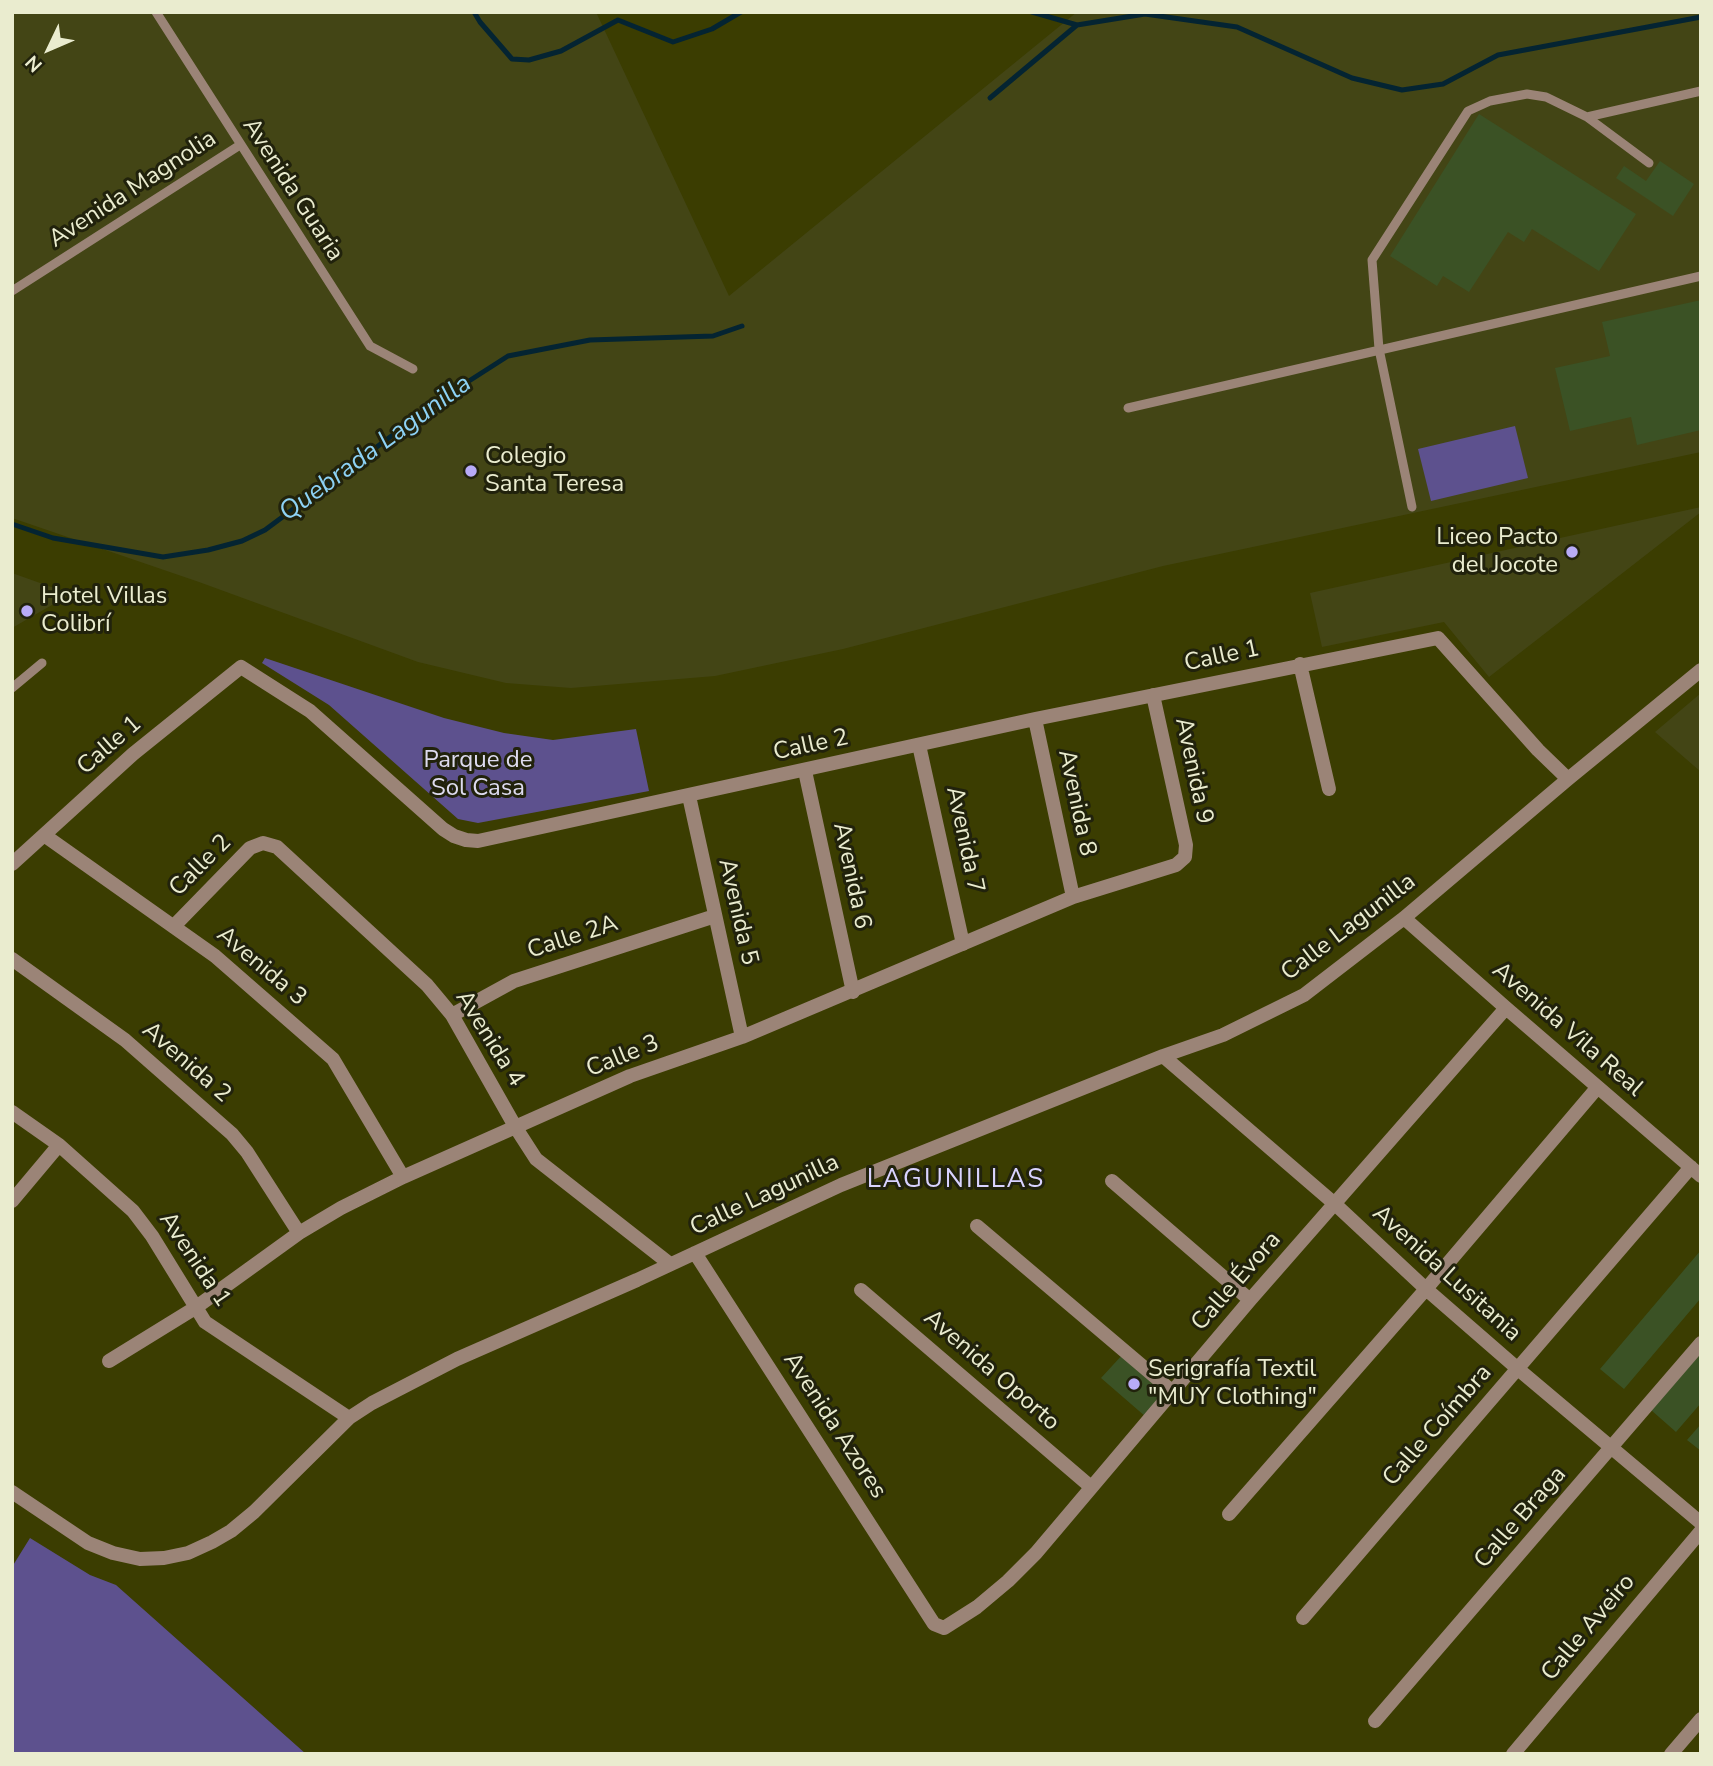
<!DOCTYPE html>
<html>
<head>
<meta charset="utf-8">
<style>
  body { margin:0 }
  #map { position:relative; width:1713px; height:1766px; overflow:hidden; background:#3b3d01; font-family:"Nunito Sans",sans-serif }
  canvas { display:block }
  .frame { position:absolute; inset:0; border:14px solid #eaeccf; pointer-events:none }
  .north { position:absolute; left:14px; top:14px; width:70px; height:70px; -webkit-text-stroke:5px #21220c; paint-order:stroke; rotate:226deg; font-size:19px; font-weight:700; line-height:28px; text-align:center; color:#eaeccf }
  .north::after { content:''; display:block; margin:auto; width:24px; height:32px; background:#eaeccf; clip-path:polygon(50% 0,100% 100%,50% 72%,0 100%) }
</style>
</head>
<body>
<div id="map">
<canvas width="1713" height="1766"></canvas>
<div class="frame"></div>
<div class="north">N</div>
</div>
<script>
const ctx = document.querySelector('canvas').getContext('2d');
ctx.lineJoin = 'round';
function paint(path, color) { ctx.fillStyle = color; ctx.fill(path, 'evenodd'); }
const toPath = rows => new Path2D(rows.map(r => 'M' + r).join(''));
function stroke(path, color, width, dash) { ctx.strokeStyle = color; ctx.lineWidth = width; ctx.lineCap = dash ? 'butt' : 'round'; ctx.setLineDash(dash || []); ctx.stroke(path); }
function drawText(font, color, halo, rows, align = 'center') {
  ctx.font = font + ' "Nunito Sans",sans-serif'; ctx.lineWidth = 6; ctx.setLineDash([]); ctx.textBaseline = 'middle'; ctx.strokeStyle = halo; ctx.fillStyle = color; for (const [text, x, y, turn = 0] of rows) {
    ctx.save(); ctx.translate(x, y); ctx.rotate((+turn || 0) * Math.PI / 180); ctx.textAlign = isNaN(turn) ? turn : align; if (halo) ctx.strokeText(text, 0, 0); ctx.fillText(text, 0, 0); ctx.restore();
  }
}
paint(toPath([
  [12,12,596,12,729,296,1077,12,1701,12,1701,452,1163,566,843,649,715,676,571,688,506,683,418,662,199,582,12,518],
  [1701,507,1701,512,1489,677,1444,622,1322,647,1310,593],
  [12,573,71,594,12,628],
  [1701,693,1701,772,1655,732]
]), '#434515');
paint(toPath([
  [1515,426,1528,478,1431,501,1418,449],
  [265,658,444,718,504,733,553,740,636,729,649,791,478,823,458,819,329,705,262,663],
  [30,1538,90,1575,116,1585,306,1754,12,1754,12,1567]
]), '#5d518e');
stroke(toPath([
  [474,12,480,22,512,59,529,60,561,51,618,20,673,42,712,29,741,12],
  [1032,12,1077,25],
  [990,98,1077,25,1145,14,1237,27,1352,78,1402,90,1443,84,1498,55,1701,17],
  [12,524,53,538,163,557,208,550,242,541,265,530,444,397,508,356,590,340,713,336,742,326]
]), '#042432', 5);
paint(toPath([
  [1479,114,1636,214,1599,271,1532,229,1524,242,1508,232,1469,292,1443,276,1437,286,1390,256],
  [1660,161,1694,184,1673,216,1616,178,1624,166,1646,181],
  [1701,300,1701,430,1637,445,1631,417,1570,431,1555,368,1610,356,1602,322],
  [1701,1250,1701,1298,1624,1389,1600,1369],
  [1124,1353,1169,1390,1146,1417,1101,1378],
  [1701,1353,1701,1403,1676,1432,1651,1410],
  [1701,1424,1701,1451,1687,1440]
]), '#3b5225');
stroke(toPath([
  [156,12,370,346,413,369],
  [1587,117,1649,163],
  [12,291,240,145],
  [1128,408,1701,276],
  [1412,507,1379,349,1372,260,1468,111,1490,101,1527,94,1546,97,1587,117,1701,91],
  [12,688,42,663]
]), '#9b8477', 9);
stroke(toPath([
  [1300,664,1329,789],
  [1035,719,1073,897],
  [919,745,963,944],
  [805,771,853,992],
  [689,796,742,1037],
  [44,835,215,956,333,1059,403,1177],
  [12,864,133,754,241,667,310,711,443,829,454,836,466,840,478,841,1035,719,1438,638,1538,750,1568,779],
  [1404,918,1506,1008,1701,1176],
  [174,926,250,848,263,843,277,847,427,985,452,1015,516,1128,536,1159,670,1264],
  [12,959,125,1040,232,1134,247,1152,299,1233],
  [452,1015,514,981,715,916],
  [1163,1056,1336,1205,1426,1289,1518,1369,1701,1523],
  [12,1112,59,1145,133,1211,152,1236,205,1322,349,1418],
  [1112,1181,1250,1300],
  [12,1201,59,1145],
  [977,1226,1173,1392],
  [695,1253,934,1624,944,1628,977,1607,1008,1581,1036,1553,1250,1300,1506,1008],
  [861,1290,1091,1487],
  [109,1361,195,1308,299,1233,341,1208,403,1177,630,1076,742,1037,1073,897,1176,865,1185,857,1186,845,1153,695],
  [12,1492,88,1543,113,1553,140,1559,164,1558,188,1553,212,1542,231,1531,254,1512,349,1418,372,1403,457,1359,637,1280,841,1185,1163,1056,1223,1035,1304,995,1404,918,1568,779,1701,670],
  [1229,1514,1426,1289,1597,1088],
  [1303,1618,1691,1167],
  [1375,1721,1701,1343],
  [1513,1754,1701,1531],
  [1671,1754,1701,1719]
]), '#9b8477', 14);
for (const [x, y, r, color] of [
  [471,471,7,"#b8abf7"],
  [1572,552,7,"#b8abf7"],
  [27,611,7,"#b8abf7"],
  [1134,1384,7,"#b8abf7"]
]) { const dot = new Path2D(); dot.arc(x, y, r, 0, 2 * Math.PI); ctx.fillStyle = color; ctx.fill(dot); stroke(dot, '#21220c', 2.5); }
drawText('24px', '#eaeccf', '#21220c', [
  ["Avenida Magnolia",133,190,-33],
  ["Avenida Guaria",292,190,57],
  ["Calle 1",1222,657,-12],
  ["Calle 1",110,746,-41],
  ["Calle 2",811,746,-12],
  ["Avenida 9",1193,771,78],
  ["Avenida 8",1076,803,78],
  ["Avenida 7",964,840,78],
  ["Calle 2",201,866,-45],
  ["Avenida 6",851,876,78],
  ["Avenida 5",737,912,77],
  ["Calle Lagunilla",1349,928,-37],
  ["Calle 2A",573,938,-18],
  ["Avenida 3",261,967,40],
  ["Avenida Vila Real",1567,1030,41],
  ["Avenida 4",489,1039,58],
  ["Calle 3",623,1057,-22],
  ["Avenida 2",186,1063,41],
  ["Calle Lagunilla",765,1196,-25],
  ["Avenida 1",194,1260,56],
  ["Avenida Lusitania",1446,1274,42],
  ["Calle Évora",1237,1282,-49],
  ["Avenida Oporto",991,1371,41],
  ["Avenida Azores",834,1426,57],
  ["Calle Coímbra",1438,1426,-49],
  ["Calle Braga",1521,1518,-49],
  ["Calle Aveiro",1589,1628,-50]
]);
drawText('24px', '#eaeccf', '#21220c', [
  ["Colegio",485,457],
  ["Santa Teresa",485,485],
  ["Liceo Pacto",1558,538,"right"],
  ["del Jocote",1558,566,"right"],
  ["Hotel Villas",41,597],
  ["Colibrí",41,625],
  ["Serigrafía Textil",1148,1370],
  ["\"MUY Clothing\"",1148,1398]
], 'left');
drawText('24px', '#dddbef', '#21220c', [
  ["Parque de",478,761],
  ["Sol Casa",478,789]
]);
drawText('italic 26px', '#8dd2f5', '#21220c', [
  ["Quebrada Lagunilla",376,449,-36]
]);
ctx.letterSpacing = '2px';
drawText('26px', '#d9d3ff', '#21220c', [
  ["LAGUNILLAS",956,1181]
]);
ctx.letterSpacing = '0px';
</script>
</body>
</html>
